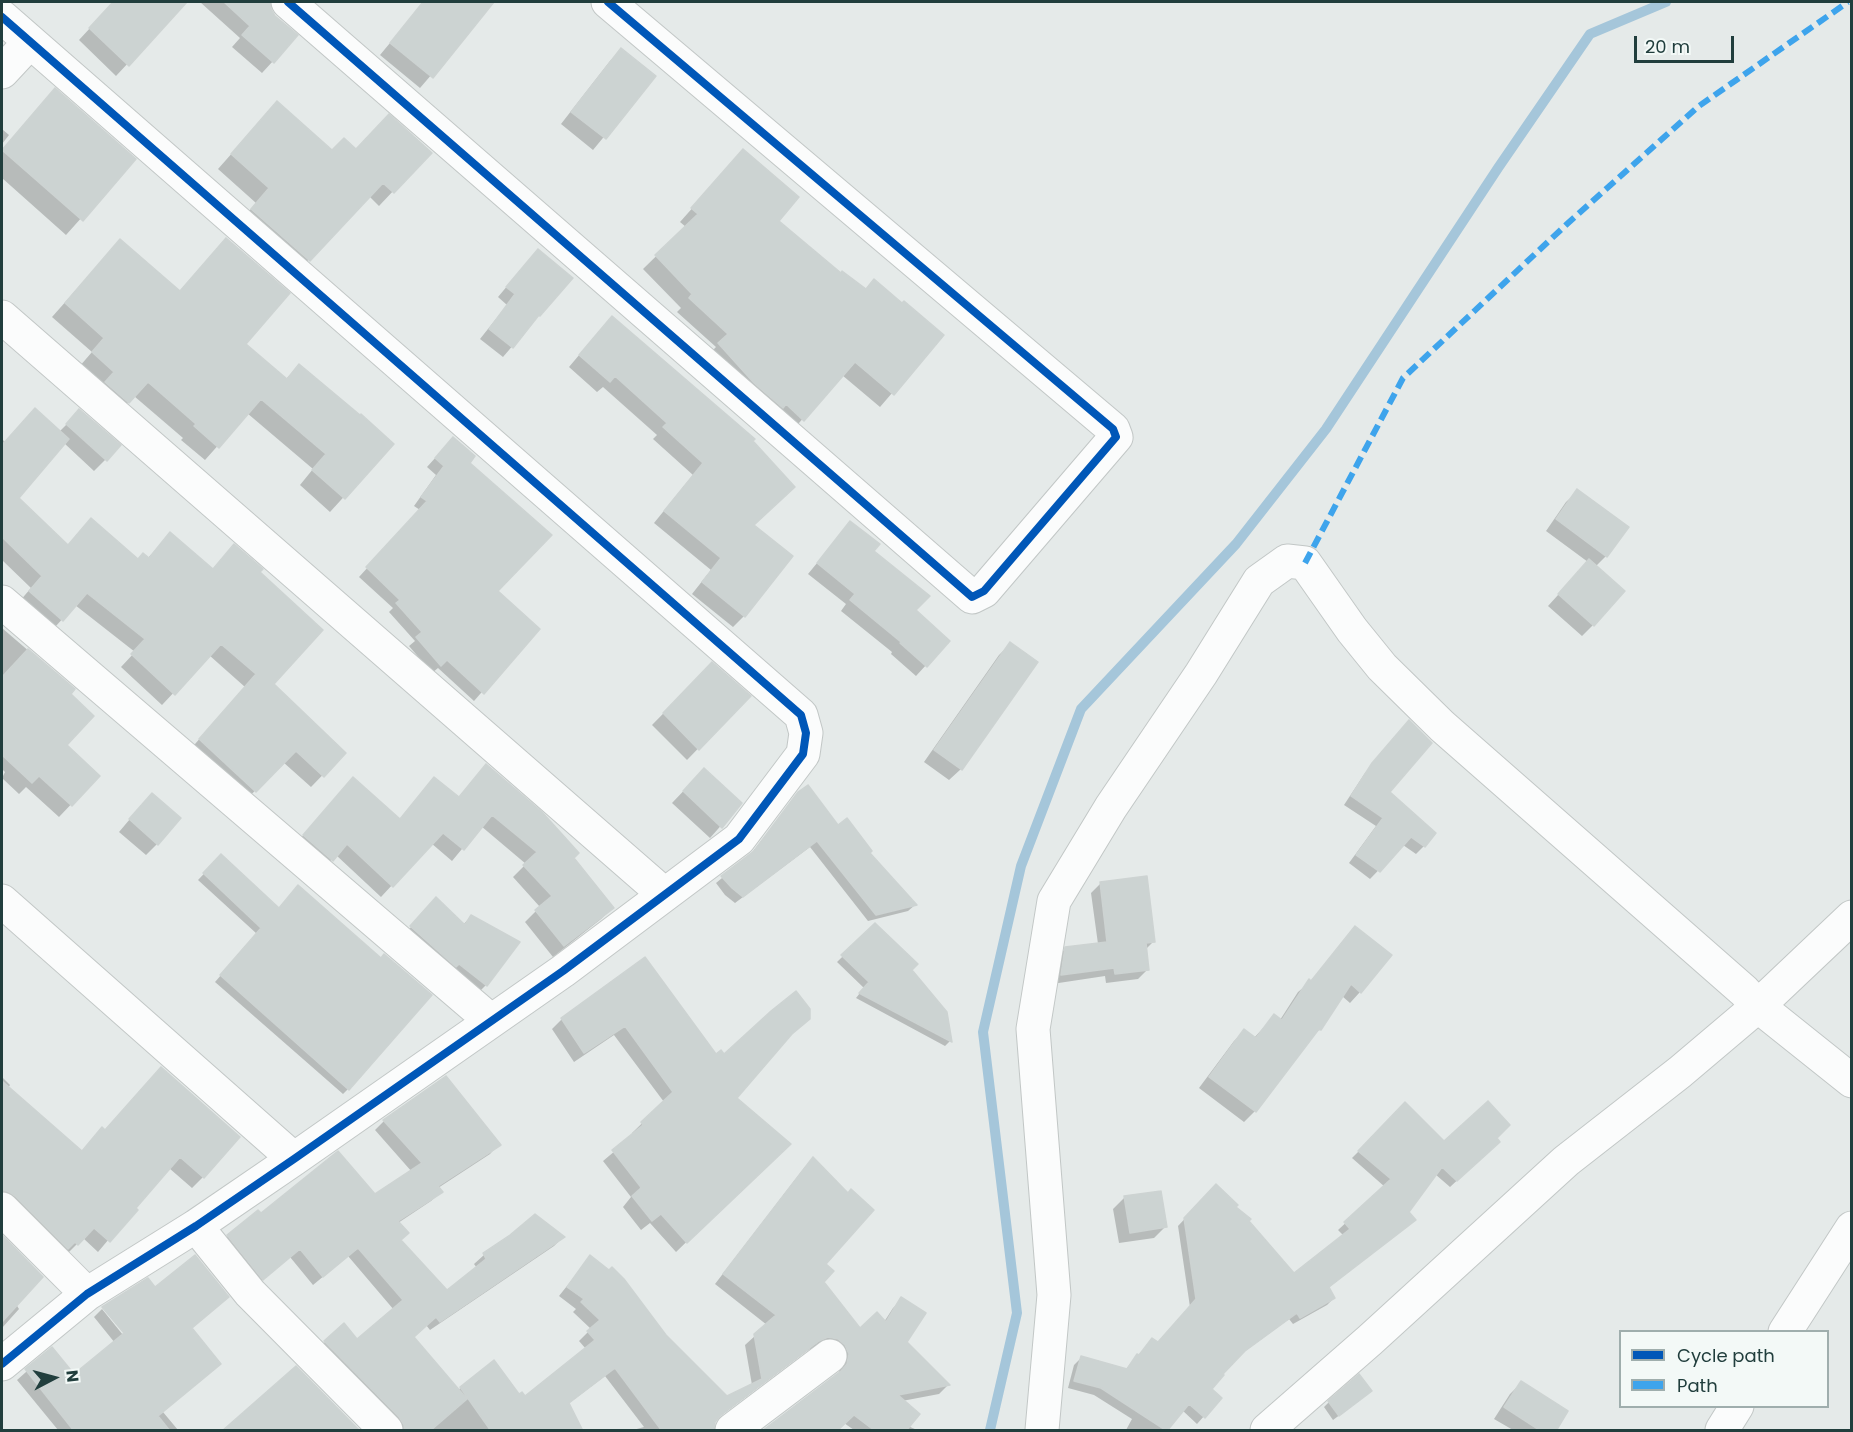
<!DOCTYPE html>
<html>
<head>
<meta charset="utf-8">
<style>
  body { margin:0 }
  #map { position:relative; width:1853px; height:1432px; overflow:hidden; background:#e5eae9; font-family:Poppins,sans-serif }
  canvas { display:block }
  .frame { position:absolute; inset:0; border:3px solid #213e3d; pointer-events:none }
  .legend { position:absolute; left:1619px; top:1330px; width:210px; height:78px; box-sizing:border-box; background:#f3f9f7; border:2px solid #9faead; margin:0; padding:8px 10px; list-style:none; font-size:18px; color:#213e3d }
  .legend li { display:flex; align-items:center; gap:12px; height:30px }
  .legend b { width:30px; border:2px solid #9faead }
  .north { position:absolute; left:24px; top:1348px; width:60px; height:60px; -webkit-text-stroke:4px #f3f9f7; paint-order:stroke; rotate:84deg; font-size:16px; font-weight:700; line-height:24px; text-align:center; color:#213e3d }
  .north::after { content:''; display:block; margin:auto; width:21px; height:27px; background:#213e3d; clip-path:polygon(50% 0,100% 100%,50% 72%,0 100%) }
  .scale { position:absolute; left:1634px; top:36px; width:100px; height:27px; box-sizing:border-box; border:3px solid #213e3d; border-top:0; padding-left:8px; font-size:18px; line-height:21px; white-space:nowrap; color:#213e3d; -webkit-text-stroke:4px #f3f9f7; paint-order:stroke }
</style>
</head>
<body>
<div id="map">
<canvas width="1853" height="1432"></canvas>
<div class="frame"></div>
<ul class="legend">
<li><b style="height:8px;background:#0057b8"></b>Cycle path</li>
<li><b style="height:8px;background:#3ea4ec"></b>Path</li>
</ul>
<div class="north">N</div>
<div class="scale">20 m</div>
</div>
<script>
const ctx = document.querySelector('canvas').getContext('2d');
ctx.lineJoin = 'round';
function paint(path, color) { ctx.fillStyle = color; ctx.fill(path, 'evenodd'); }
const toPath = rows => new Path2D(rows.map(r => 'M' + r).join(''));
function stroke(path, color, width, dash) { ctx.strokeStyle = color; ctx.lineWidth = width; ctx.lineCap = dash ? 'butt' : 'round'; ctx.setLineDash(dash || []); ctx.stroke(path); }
paint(toPath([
  [114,2,185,2,116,76,79,40],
  [200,2,268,2,269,9,275,17,296,36,262,73,232,47,240,38],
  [424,2,436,2,440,5,443,2,494,2,420,88,380,55],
  [621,50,654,76,593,150,561,124,610,61],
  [55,90,134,159,66,235,2,178,2,150],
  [264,117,332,152,429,153,379,206,369,196,295,274,238,224,256,203,218,169],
  [2,129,9,135,2,144],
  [743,151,777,221,841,275,865,290,902,305,942,335,880,407,842,375,790,433,706,357,716,347,677,312,681,308,643,269,686,227,680,222],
  [226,240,244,344,285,380,299,366,392,444,330,512,300,485,313,469,247,413,205,460,181,440,183,438,134,396,115,416,79,367,92,352,52,317,107,255,179,292],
  [529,260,539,315,503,357,480,339,507,305,498,297],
  [601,329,752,526,744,616,733,627,692,594,711,570,654,523,693,475,653,439,657,435,603,387,597,392,569,367],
  [68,423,119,446,94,471,64,443,17,498,67,546,138,560,147,559,170,534,213,570,258,572,272,684,344,753,311,787,283,762,243,803,188,752,245,687,209,655,162,705,121,667,135,652,75,605,46,637,13,609,31,588,2,560,2,439,5,442,59,432],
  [445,447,496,591,537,629,474,701,438,668,432,673,409,646,415,641,389,612,393,608,359,577,420,510,414,506,436,475,427,467],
  [1578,491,1606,556,1595,567,1593,625,1582,636,1548,606,1588,562,1546,531,1566,502],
  [850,523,914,610,948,641,916,676,891,654,892,652,841,611,846,604,808,574],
  [2,628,73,689,69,694,65,745,98,776,59,817,26,787,19,794,2,778,5,772,2,769],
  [1010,644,961,769,949,780,924,762,999,655],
  [712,664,749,696,687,760,652,725],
  [1402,730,1387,792,1424,846,1416,854,1403,845,1370,879,1349,863,1376,826,1344,805,1365,773],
  [486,766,572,858,612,908,601,919,553,957,525,922,540,907,513,877,526,864,481,826,452,861,431,843,381,897,336,855,321,871,293,847,342,791,399,820,434,779,458,798],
  [693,781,740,804,710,838,672,803],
  [799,793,868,853,915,905,908,911,868,921,810,847,735,903,725,895,716,883,750,855],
  [141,806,157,844,146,855,119,832],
  [221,856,279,909,348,1089,343,1094,215,982,257,934,198,880],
  [1101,883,1153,942,1145,950,1148,969,1138,979,1106,983,1105,976,1052,984,1057,958,1066,948,1098,944,1091,893],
  [428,908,463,925,471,916,486,985,478,993,403,936],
  [875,925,946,1013,950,1041,945,1046,856,998,864,988,837,962],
  [1355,928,1360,992,1350,1003,1342,996,1320,1029,1309,1039,1255,1111,1244,1122,1199,1088,1234,1041,1244,1031,1254,1038,1274,1016,1280,1020,1298,992,1310,982],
  [645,959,716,1056,724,1056,785,1040,735,1098,788,1144,676,1252,650,1223,641,1230,623,1207,631,1197,603,1161,634,1135,632,1133,664,1102,614,1035,574,1062,552,1029,562,1019],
  [2,1077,10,1085,8,1088,81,1153,105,1132,150,1080,203,1177,192,1188,169,1168,98,1252,83,1238,66,1255,2,1205],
  [446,1078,499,1144,490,1154,438,1188,441,1192,431,1201,398,1223,399,1241,447,1292,477,1268,474,1264,484,1255,511,1236,563,1237,554,1246,430,1330,426,1325,412,1337,458,1390,494,1362,519,1396,524,1398,586,1349,579,1341,591,1329,573,1312,576,1309,559,1296,590,1257,727,1398,752,1385,745,1345,767,1325,715,1284,804,1168,813,1159,824,1264,822,1282,860,1330,884,1322,893,1308,902,1299,905,1342,948,1385,939,1394,902,1401,908,1426,917,1430,854,1430,844,1423,839,1373,840,1364,817,1346,808,1350,715,1420,712,1430,633,1430,644,1427,605,1376,568,1404,581,1430,393,1430,316,1351,325,1342,357,1341,394,1310,348,1256,313,1285,290,1257,253,1288,219,1245,228,1236,261,1215,375,1196,412,1172,375,1130,384,1121],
  [1405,1105,1444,1143,1495,1138,1492,1148,1450,1187,1435,1174,1407,1212,1407,1226,1328,1288,1334,1298,1327,1305,1293,1324,1289,1319,1237,1357,1210,1389,1220,1398,1197,1424,1182,1410,1166,1430,1126,1430,1132,1419,1094,1395,1068,1388,1074,1365,1081,1358,1125,1370,1137,1356,1157,1344,1190,1307,1178,1226,1209,1193,1234,1207,1294,1275,1344,1236,1338,1230,1385,1187,1352,1158],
  [1125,1197,1165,1227,1154,1238,1119,1243,1113,1209],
  [2,1237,41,1277,16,1304,19,1309,2,1328],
  [155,1290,227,1297,191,1329,163,1412,178,1430,58,1430,17,1380,52,1349,74,1376,115,1343,94,1317,102,1309,127,1340],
  [1521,1383,1554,1430,1513,1430,1494,1419,1510,1394],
  [1365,1396,1333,1420,1324,1407,1329,1402]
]), '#0003');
stroke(toPath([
  [990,1430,1017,1313,983,1032,1021,866,1081,709,1236,544,1326,429,1498,168,1590,34,1666,2]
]), '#a5c6da', 10);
const building = toPath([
  [113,2,187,2,129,66,89,28,113,2],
  [224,2,270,2,271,9,275,16,298,35,274,63,242,35,250,26,224,2],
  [423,2,494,2,433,78,390,43,423,2],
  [621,48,656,76,606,139,571,112,621,48],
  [55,88,136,159,83,221,2,150,55,88],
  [277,101,332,150,344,138,356,149,389,114,432,153,394,193,383,183,310,261,251,209,269,188,231,154,277,101],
  [743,149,799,197,779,221,841,273,842,271,866,289,874,279,902,303,904,301,944,335,894,395,855,362,804,421,786,404,783,408,754,383,718,343,728,334,689,298,692,294,655,255,698,214,691,208,743,149],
  [226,238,290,293,246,344,287,379,299,364,360,415,361,414,394,444,345,499,312,470,326,454,261,399,219,448,194,426,196,424,148,382,129,403,105,382,114,372,92,352,104,338,65,303,120,239,180,291,226,238],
  [538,249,573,278,540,316,539,315,513,348,489,329,515,294,506,287,538,249],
  [612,316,755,439,753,441,795,487,754,525,793,556,745,617,702,582,721,558,664,511,703,463,663,427,667,423,615,376,610,382,579,355,612,316],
  [35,408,69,439,19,498,68,545,91,518,138,559,143,553,149,558,170,532,213,569,234,544,263,569,260,572,323,630,274,684,346,753,324,777,296,751,256,792,199,739,256,674,221,644,175,695,131,654,145,639,87,593,63,621,29,591,42,576,2,537,2,445,35,408],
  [79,409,121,445,107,461,66,424,79,409],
  [453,437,475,456,470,463,552,535,498,591,540,629,484,694,447,660,441,666,416,637,422,632,396,603,400,600,366,567,427,501,421,497,444,466,435,458,453,437],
  [1577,489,1629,527,1607,557,1556,519,1577,489],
  [850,521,880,544,874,551,930,596,916,610,950,641,927,667,900,643,901,642,850,600,855,594,817,563,850,521],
  [1589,559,1625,591,1594,626,1558,594,1589,559],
  [1010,642,1038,662,962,770,934,750,1010,642],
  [28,649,75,689,71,694,94,716,67,745,100,776,72,806,39,776,32,783,2,755,2,677,28,649],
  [712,662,751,696,699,750,663,713,712,662],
  [1409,720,1432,743,1390,792,1436,833,1425,847,1411,837,1380,872,1356,855,1383,818,1351,796,1372,763,1409,720],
  [486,764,542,812,579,853,574,858,614,908,564,946,535,910,552,896,523,865,537,852,492,815,464,850,443,833,393,887,347,844,333,861,303,835,353,777,400,819,434,777,459,797,486,764],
  [704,768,742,803,722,828,683,791,704,768],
  [808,785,838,825,847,818,872,851,870,853,917,905,876,915,817,841,743,897,732,888,721,876,754,851,798,792,808,785],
  [152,793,181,818,158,845,129,819,152,793],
  [221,854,279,908,298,885,381,958,384,954,432,995,349,1090,220,975,261,928,203,873,221,854],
  [1147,876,1155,942,1146,943,1149,970,1115,974,1114,968,1061,975,1065,947,1107,942,1100,882,1147,876],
  [436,897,465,925,471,915,520,942,487,986,459,964,456,967,410,926,436,897],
  [875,923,918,964,912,970,947,1012,952,1042,859,993,869,982,841,955,875,923],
  [1355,926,1392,955,1361,993,1351,984,1321,1030,1319,1029,1256,1112,1209,1077,1244,1029,1256,1038,1274,1014,1282,1020,1309,979,1311,981,1355,926],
  [645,957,716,1054,721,1050,724,1054,771,1011,796,991,810,1009,810,1019,792,1034,737,1098,791,1144,687,1243,661,1214,652,1221,632,1196,641,1188,640,1186,612,1150,643,1125,641,1122,673,1092,625,1026,584,1053,561,1018,645,957],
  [161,1067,240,1137,204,1178,180,1157,136,1208,138,1210,110,1242,94,1228,78,1245,75,1242,68,1249,15,1196,7,1191,2,1191,2,1081,82,1151,102,1127,105,1130,161,1067],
  [446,1076,501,1145,438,1186,443,1192,398,1221,409,1233,401,1240,447,1290,486,1259,483,1253,510,1235,535,1214,565,1237,440,1322,436,1317,414,1337,467,1399,430,1431,404,1431,404,1425,399,1417,324,1341,344,1323,357,1339,403,1300,358,1248,323,1277,300,1249,263,1280,227,1235,258,1210,261,1213,338,1151,375,1194,422,1163,383,1120,446,1076],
  [1488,1101,1510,1125,1497,1138,1500,1142,1457,1181,1442,1167,1409,1212,1416,1220,1329,1287,1335,1298,1300,1318,1297,1313,1245,1351,1223,1374,1224,1375,1212,1389,1222,1398,1205,1418,1189,1404,1167,1431,1101,1388,1074,1381,1081,1356,1127,1369,1137,1354,1139,1355,1152,1338,1158,1342,1196,1299,1184,1218,1216,1184,1238,1205,1236,1207,1251,1219,1249,1221,1294,1273,1350,1229,1344,1222,1391,1179,1358,1151,1405,1102,1444,1141,1488,1101],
  [813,1157,848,1193,851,1189,874,1210,826,1264,834,1271,824,1282,860,1328,877,1312,886,1322,901,1297,926,1313,907,1342,950,1385,898,1395,920,1414,906,1431,875,1431,854,1415,837,1431,762,1431,841,1371,847,1364,849,1354,845,1345,838,1339,828,1337,819,1341,721,1415,715,1422,714,1431,662,1431,615,1368,569,1403,583,1431,491,1431,460,1387,494,1360,519,1394,522,1392,525,1396,595,1340,587,1331,600,1320,581,1302,584,1299,567,1287,590,1255,609,1270,612,1267,624,1279,666,1335,727,1396,762,1379,754,1334,776,1315,723,1274,813,1157],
  [1161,1191,1167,1227,1130,1233,1124,1196,1161,1191],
  [2,1235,43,1277,2,1322,2,1235],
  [195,1255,229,1297,192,1328,221,1364,158,1416,170,1431,74,1431,25,1369,52,1347,74,1374,124,1333,102,1307,148,1278,155,1287,195,1255],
  [296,1366,360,1431,222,1431,296,1366],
  [1359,1374,1372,1391,1339,1416,1328,1401,1359,1374],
  [1521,1381,1568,1411,1556,1431,1541,1431,1504,1407,1521,1381]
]);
paint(building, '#ccd3d2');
stroke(building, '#cdd3d2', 1.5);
const street = toPath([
  [288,2,972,597,984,591,1116,437,1113,429,608,2],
  [2,17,801,715,806,733,803,754,739,839,563,971,294,1159,196,1226,87,1294,2,1364],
  [2,72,30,42],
  [2,317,664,894],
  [2,602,490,1020],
  [2,901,294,1159],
  [2,1209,87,1294],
  [196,1226,250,1293,386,1430],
  [1785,1332,1852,1228],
  [732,1430,830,1356],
  [1042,1430,1054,1295,1033,1029,1054,901,1111,807,1201,674,1259,581,1287,561,1305,563,1352,630,1382,667,1442,726,1744,991,1758,1006,1852,1081],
  [1267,1430,1370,1340,1566,1161,1680,1072,1758,1006,1852,917],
  [1722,1430,1737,1406]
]);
stroke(street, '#c2c7c6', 35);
stroke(street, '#fbfcfc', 33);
stroke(toPath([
  [1305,563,1403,378,1567,224,1699,106,1848,2]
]), '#3ea4ec', 6, [12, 6]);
stroke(toPath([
  [288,2,972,597,984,591,1116,437,1113,429,608,2],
  [2,17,801,715,806,733,803,754,739,839,563,971,294,1159,196,1226,87,1294,2,1364]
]), '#0057b8', 8);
</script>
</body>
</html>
